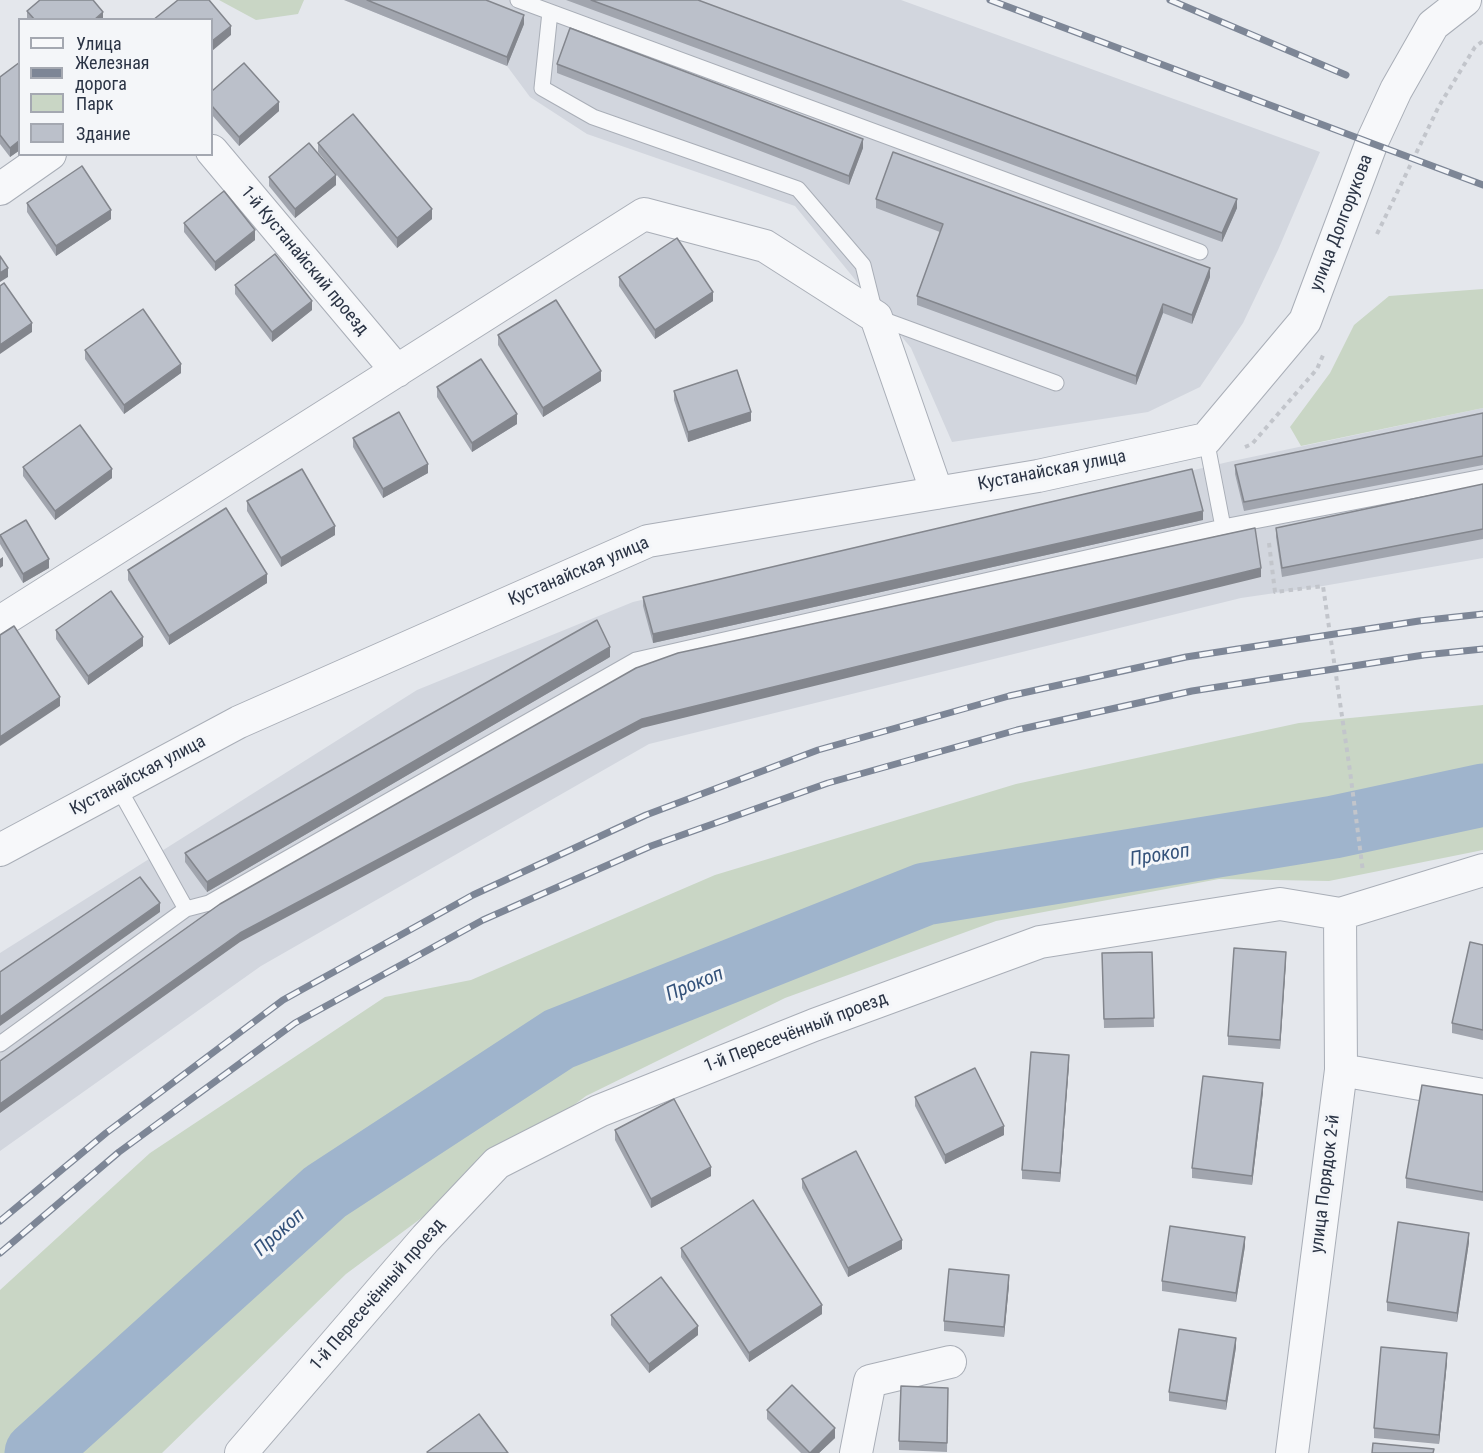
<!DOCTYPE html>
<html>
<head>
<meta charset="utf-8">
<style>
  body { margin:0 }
  #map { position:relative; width:1483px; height:1453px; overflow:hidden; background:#e4e7ec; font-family:"Roboto Condensed",sans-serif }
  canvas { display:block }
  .legend { position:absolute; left:18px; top:18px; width:195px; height:138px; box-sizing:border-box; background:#f4f6f9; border:2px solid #a4a8b1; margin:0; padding:8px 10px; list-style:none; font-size:18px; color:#2b3445 }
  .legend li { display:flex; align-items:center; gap:12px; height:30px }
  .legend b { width:30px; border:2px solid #a4a8b1 }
</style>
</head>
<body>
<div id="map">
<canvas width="1483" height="1453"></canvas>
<ul class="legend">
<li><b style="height:8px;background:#f7f8fa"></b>Улица</li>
<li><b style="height:8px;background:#7d8696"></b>Железная дорога</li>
<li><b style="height:16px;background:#c9d6c5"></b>Парк</li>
<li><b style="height:16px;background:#bbc0ca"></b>Здание</li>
</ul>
</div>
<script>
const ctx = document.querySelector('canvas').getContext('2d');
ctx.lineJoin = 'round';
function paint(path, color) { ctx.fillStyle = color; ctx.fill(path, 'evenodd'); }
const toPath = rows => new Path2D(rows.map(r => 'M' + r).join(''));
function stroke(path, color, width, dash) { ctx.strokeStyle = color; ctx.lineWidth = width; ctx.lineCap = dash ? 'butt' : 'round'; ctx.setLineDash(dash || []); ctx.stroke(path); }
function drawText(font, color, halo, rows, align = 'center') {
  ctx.font = font + ' "Roboto Condensed",sans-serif'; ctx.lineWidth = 6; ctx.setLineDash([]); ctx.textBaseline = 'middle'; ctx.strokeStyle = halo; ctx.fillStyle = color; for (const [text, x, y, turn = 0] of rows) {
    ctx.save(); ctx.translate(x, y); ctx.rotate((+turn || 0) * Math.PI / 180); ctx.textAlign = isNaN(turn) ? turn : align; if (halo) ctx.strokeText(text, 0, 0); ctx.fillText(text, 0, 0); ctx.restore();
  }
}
paint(toPath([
  [344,0,901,0,1320,152,1278,250,1243,323,1200,387,1148,412,952,442,911,348,795,206,587,134,530,97,507,66],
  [1483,408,1483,558,1323,586,1241,598,649,744,261,966,0,1151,0,953,417,690,633,602,1228,462]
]), '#d2d6de');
paint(toPath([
  [219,0,304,0,298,14,256,20],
  [1483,289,1483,408,1301,446,1290,427,1330,373,1354,325,1389,296],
  [1483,705,1483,850,1329,881,1219,879,996,921,785,998,586,1096,346,1274,162,1453,0,1453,0,1290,150,1153,385,997,471,980,715,875,1016,784,1299,723]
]), '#c9d6c5');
stroke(toPath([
  [36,1453,325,1192,559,1039,925,894,1334,827,1483,795]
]), '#9fb4cc', 63);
const service = toPath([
  [518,0,1200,252],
  [550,12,542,88,593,117,798,189,863,265,876,317,1056,383],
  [1206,439,1223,527,1483,477],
  [186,909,209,903,636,660,1223,527],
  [0,1044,186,909,118,787]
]);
const minor = toPath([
  [212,151,397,371],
  [0,189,50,154],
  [0,622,644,214,765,246,876,317,937,493],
  [0,850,239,722,648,541,1038,476,1206,439,1305,321,1372,142,1396,90,1433,25,1465,0],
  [1341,1070,1483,1095],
  [241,1453,426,1238,497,1163,599,1111,814,1025,1040,942,1280,904,1340,914,1483,870],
  [856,1453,870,1381,950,1362],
  [1292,1453,1341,1070,1340,914]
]);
stroke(service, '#a9aeb7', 17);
stroke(minor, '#a9aeb7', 34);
stroke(toPath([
  [1377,234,1439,106,1475,47,1483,41],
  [1245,447,1252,444,1317,369,1324,353],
  [1269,543,1275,592,1323,586,1350,771,1363,872]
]), '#c2c5cb', 4, [4.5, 4.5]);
stroke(service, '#f7f8fa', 15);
stroke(minor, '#f7f8fa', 32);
const rail = toPath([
  [990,0,1483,185],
  [1170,0,1346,75],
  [0,1221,106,1133,283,1000,473,895,646,815,818,750,1009,696,1186,657,1419,621,1483,614],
  [0,1253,119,1152,295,1023,483,920,651,846,828,783,1017,730,1192,691,1424,655,1483,649]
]);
stroke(rail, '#7d8696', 7);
stroke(rail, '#f4f6f9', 4.5, [14]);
paint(toPath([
  [344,0,486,0,524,24,507,66],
  [566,0,698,0,1237,208,1222,242],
  [27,11,103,20,27,20],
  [20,62,20,150,10,157,0,144,0,77],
  [557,64,863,148,849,185,557,73],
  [212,91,279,111,239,146,212,115],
  [318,143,432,219,397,248,318,152],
  [269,177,336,185,295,218,269,186],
  [876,199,1210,277,1192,324,1163,313,1136,385,917,305,917,296,940,232,876,208],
  [27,203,111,219,56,256,27,212],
  [184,223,255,240,215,271,184,232],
  [619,277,713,301,655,339,619,286],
  [235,285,312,310,272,342,235,294],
  [498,335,601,381,543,417,498,345],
  [85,350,181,373,124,414,85,359],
  [437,387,517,424,472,452,437,397],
  [674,391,751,421,688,442,674,400],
  [1483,413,1483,465,1244,511,1235,474,1235,465],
  [353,438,428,473,383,498,353,447],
  [23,467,112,478,55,520,23,476],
  [1483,484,1483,539,1282,577,1276,537,1276,528],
  [247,501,335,535,281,567,247,511],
  [1203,520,653,643,643,606,643,597],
  [0,535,49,568,23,583,0,544],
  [128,570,267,583,169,645,128,580],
  [56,630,143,646,88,685,56,639],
  [610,657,207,892,185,862,185,853],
  [1483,945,1483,1040,1452,1033,1452,1023],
  [1152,952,1154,1027,1104,1028,1102,953],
  [1286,961,1280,1049,1228,1045,1228,1036],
  [1069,1064,1060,1182,1022,1179,1022,1170],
  [1263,1092,1252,1185,1192,1178,1192,1168],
  [1483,1095,1483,1201,1406,1188,1406,1178],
  [915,1097,1004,1135,945,1164,915,1106],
  [615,1130,711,1176,651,1208,615,1140],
  [802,1179,902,1249,848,1277,802,1188],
  [1469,1242,1457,1322,1387,1311,1387,1302],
  [1245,1246,1236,1302,1162,1291,1162,1281],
  [681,1248,822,1314,749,1362,681,1257],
  [1009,1285,1004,1337,944,1331,944,1321],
  [611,1315,698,1335,649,1373,611,1325],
  [1236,1347,1226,1410,1169,1401,1169,1392],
  [1447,1362,1439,1444,1374,1438,1374,1428],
  [948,1388,947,1452,899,1450,899,1441],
  [767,1410,835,1438,819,1453,801,1453,767,1419]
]), '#a1a5ae');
paint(toPath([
  [103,12,103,20,94,20],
  [524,15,524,24,507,66,507,57],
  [231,26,231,35,212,51,212,41],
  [279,102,279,111,239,146,239,137],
  [863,139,863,148,849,185,849,176],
  [20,140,20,150,10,157,10,148],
  [336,175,336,185,295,218,295,209],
  [1237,199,1237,208,1222,242,1222,233],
  [432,209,432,219,397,248,397,238],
  [111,210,111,219,56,256,56,246],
  [255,230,255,240,215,271,215,262],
  [8,268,8,277,0,282,0,273],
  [1210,268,1210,277,1192,324,1192,315],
  [713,292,713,301,655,339,655,330],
  [312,301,312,310,272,342,272,332],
  [1163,304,1163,313,1136,385,1136,376],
  [32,323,32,332,0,354,0,345],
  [181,364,181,373,124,414,124,405],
  [601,371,601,381,543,417,543,408],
  [751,412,751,421,688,442,688,432],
  [517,414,517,424,472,452,472,443],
  [428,464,428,473,383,498,383,489],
  [112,469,112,478,55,520,55,511],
  [1203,511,1203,520,653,643,653,634],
  [335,526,335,535,281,567,281,558],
  [3,557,3,566,0,568,0,559],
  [49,559,49,568,23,583,23,574],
  [1261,568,1261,577,642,728,240,942,0,1113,0,1104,240,933,642,719],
  [267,574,267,583,169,645,169,636],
  [143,637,143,646,88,685,88,676],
  [610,647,610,657,207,892,207,882],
  [60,697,60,706,0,746,0,737],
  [160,903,160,912,0,1026,0,1017],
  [1286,952,1286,961,1280,1049,1280,1040],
  [1069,1055,1069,1064,1060,1182,1060,1173],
  [1263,1083,1263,1092,1252,1185,1252,1176],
  [1004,1126,1004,1135,945,1164,945,1155],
  [711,1167,711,1176,651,1208,651,1199],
  [1469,1233,1469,1242,1457,1322,1457,1313],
  [1245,1237,1245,1246,1236,1302,1236,1293],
  [902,1240,902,1249,848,1277,848,1268],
  [1009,1275,1009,1285,1004,1337,1004,1327],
  [822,1305,822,1314,749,1362,749,1353],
  [698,1326,698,1335,649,1373,649,1364],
  [1236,1338,1236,1347,1226,1410,1226,1401],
  [1447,1353,1447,1362,1439,1444,1439,1435],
  [835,1428,835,1438,819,1453,810,1453]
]), '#83868d');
const building = toPath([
  [40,0,93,0,103,12,94,20,35,20,27,11,40,0],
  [178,0,209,0,231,26,212,41,212,20,153,20,178,0],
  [367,0,486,0,524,15,507,57,367,0],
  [591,0,698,0,1237,199,1222,233,591,0],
  [570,28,863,139,849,176,557,64,570,28],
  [20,62,20,140,10,148,0,135,0,77,20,62],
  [244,63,279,102,239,137,212,106,212,91,244,63],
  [353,114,432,209,397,238,318,143,353,114],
  [309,143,336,175,295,209,269,177,309,143],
  [893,152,1210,268,1192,315,1163,304,1136,376,917,296,943,224,876,199,893,152],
  [82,166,111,210,56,246,27,203,82,166],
  [224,191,255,230,215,262,184,223,224,191],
  [677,238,713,292,655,330,619,277,677,238],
  [275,254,312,301,272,332,235,285,275,254],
  [0,256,8,268,0,273,0,256],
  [4,283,32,323,0,345,0,286,4,283],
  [556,300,601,371,543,408,498,335,556,300],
  [143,309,181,364,124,405,85,350,143,309],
  [481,359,517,414,472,443,437,387,481,359],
  [737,370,751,412,688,432,674,391,737,370],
  [399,412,428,464,383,489,353,438,399,412],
  [1483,413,1483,456,1244,502,1235,465,1483,413],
  [80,425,112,469,55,511,23,467,80,425],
  [302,469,335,526,281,558,247,501,302,469],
  [1192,469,1203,511,653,634,643,597,1192,469],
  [1483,484,1483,529,1282,568,1276,528,1483,484],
  [226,508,267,574,169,636,128,570,226,508],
  [26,520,49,559,23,574,0,535,26,520],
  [1255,528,1261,568,642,719,240,933,0,1104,0,1061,220,904,636,668,678,653,1255,528],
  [111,591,143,637,88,676,56,630,111,591],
  [597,620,610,647,207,882,185,853,597,620],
  [14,626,60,697,0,737,0,635,14,626],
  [140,877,160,903,0,1017,0,972,140,877],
  [1470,942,1483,945,1483,1030,1452,1023,1470,942],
  [1234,948,1286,952,1280,1040,1228,1036,1234,948],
  [1152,952,1154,1018,1104,1019,1102,953,1152,952],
  [1031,1052,1069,1055,1060,1173,1022,1170,1031,1052],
  [975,1068,1004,1126,945,1155,915,1097,975,1068],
  [1203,1076,1263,1083,1252,1176,1192,1168,1203,1076],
  [1422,1085,1483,1095,1483,1192,1406,1178,1422,1085],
  [674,1099,711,1167,651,1199,615,1130,674,1099],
  [856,1151,902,1240,848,1268,802,1179,856,1151],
  [753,1200,822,1305,749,1353,681,1248,753,1200],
  [1398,1222,1469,1233,1457,1313,1387,1302,1398,1222],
  [1170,1226,1245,1237,1236,1293,1162,1281,1170,1226],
  [949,1269,1009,1275,1004,1327,944,1321,949,1269],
  [661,1277,698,1326,649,1364,611,1315,661,1277],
  [1179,1329,1236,1338,1226,1401,1169,1392,1179,1329],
  [1381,1347,1447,1353,1439,1435,1374,1428,1381,1347],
  [792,1385,835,1428,810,1453,767,1410,792,1385],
  [901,1386,948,1388,947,1443,899,1441,901,1386],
  [479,1414,508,1453,428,1453,427,1452,479,1414],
  [1373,1443,1434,1449,1433,1453,1372,1453,1373,1443]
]);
paint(building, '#bbc0ca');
stroke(building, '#83868d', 1.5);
drawText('18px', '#2b3445', '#f4f6f9', [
  ["улица Долгорукова",1342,223,-69],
  ["1-й Кустанайский проезд",304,261,50],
  ["Кустанайская улица",1052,471,-11],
  ["Кустанайская улица",579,572,-23],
  ["Кустанайская улица",138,776,-28],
  ["1-й Пересечённый проезд",796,1033,-21],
  ["улица Порядок 2-й",1326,1184,-83],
  ["1-й Пересечённый проезд",378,1295,-49]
]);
drawText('italic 20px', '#34527a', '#f4f6f9', [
  ["Прокоп",1160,856,-9],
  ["Прокоп",695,985,-22],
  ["Прокоп",280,1233,-42]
]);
</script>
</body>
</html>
